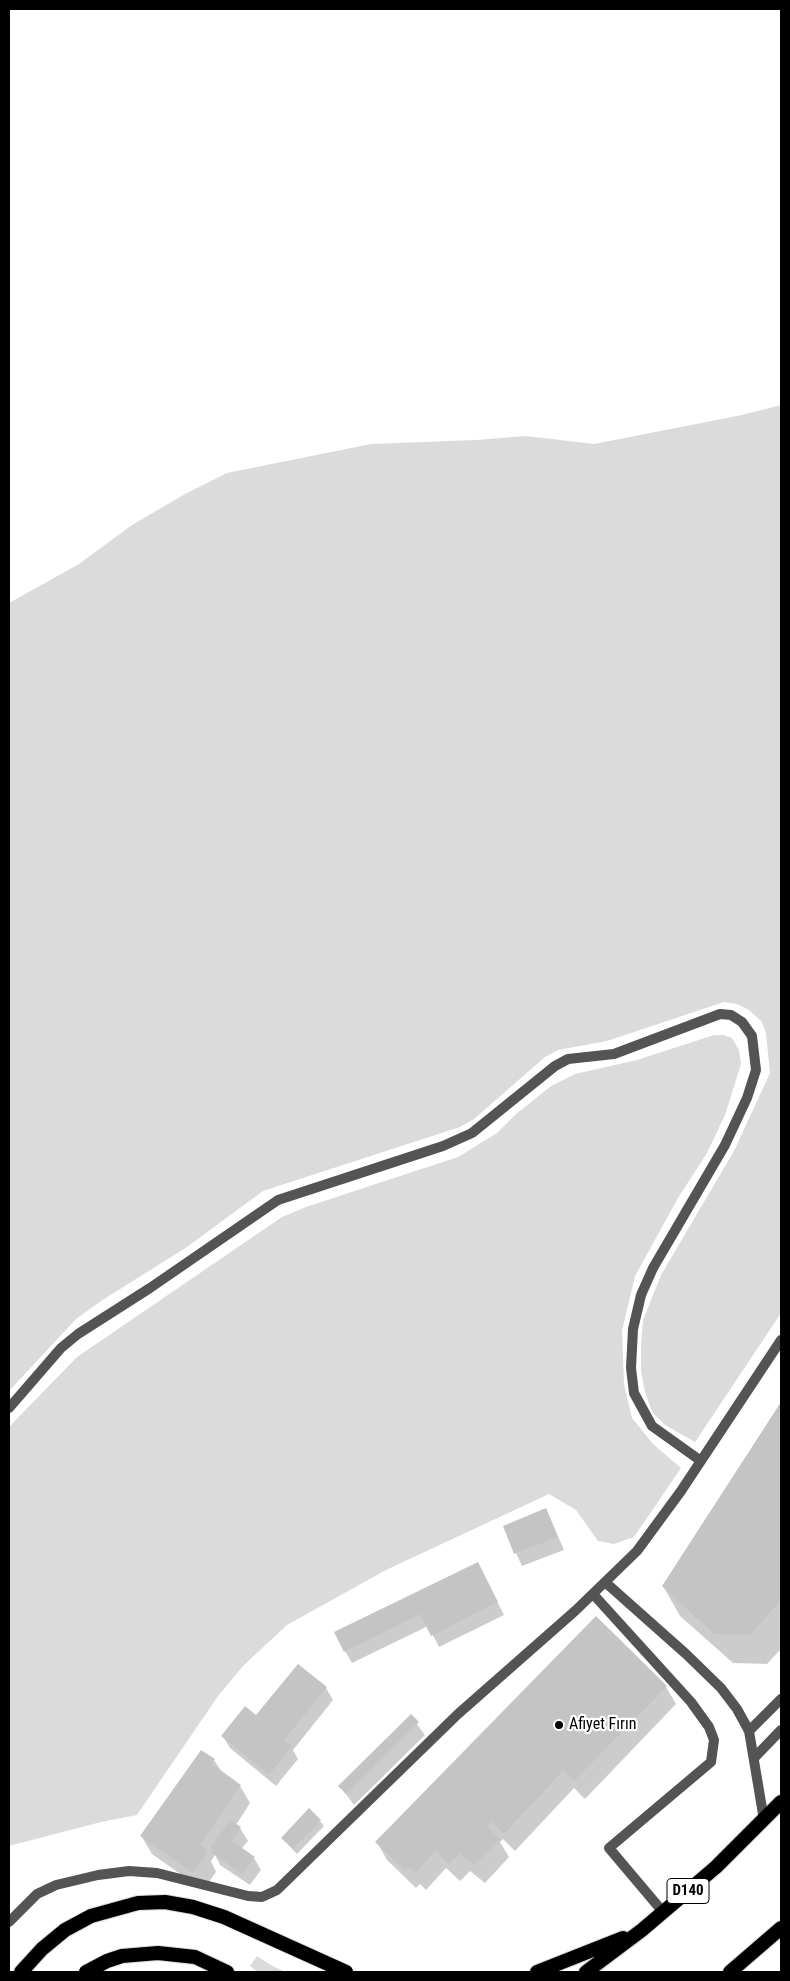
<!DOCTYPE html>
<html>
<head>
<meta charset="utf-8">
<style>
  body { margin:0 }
  #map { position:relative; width:790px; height:1981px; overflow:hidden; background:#fff; font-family:"Roboto Condensed",sans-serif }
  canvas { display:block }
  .frame { position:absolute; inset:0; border:10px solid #000; pointer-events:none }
</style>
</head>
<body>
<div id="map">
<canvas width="790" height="1981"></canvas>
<div class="frame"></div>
</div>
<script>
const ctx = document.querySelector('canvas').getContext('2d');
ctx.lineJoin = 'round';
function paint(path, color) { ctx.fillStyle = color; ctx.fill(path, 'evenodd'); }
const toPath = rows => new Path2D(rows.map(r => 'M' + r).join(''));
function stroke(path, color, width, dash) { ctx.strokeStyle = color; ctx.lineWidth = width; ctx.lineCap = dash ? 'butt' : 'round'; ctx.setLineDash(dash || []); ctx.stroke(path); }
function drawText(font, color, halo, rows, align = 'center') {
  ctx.font = font + ' "Roboto Condensed",sans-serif'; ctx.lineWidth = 4.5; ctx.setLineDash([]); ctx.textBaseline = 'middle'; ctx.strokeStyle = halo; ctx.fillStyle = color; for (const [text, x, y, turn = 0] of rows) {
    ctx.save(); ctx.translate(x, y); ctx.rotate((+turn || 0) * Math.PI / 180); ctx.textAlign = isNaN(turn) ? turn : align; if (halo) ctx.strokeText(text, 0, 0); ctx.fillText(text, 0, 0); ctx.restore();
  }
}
paint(toPath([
  [781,405,781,1313,695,1442,665,1425,652,1412,645,1392,641,1371,641,1345,643,1320,661,1275,734,1151,770,1073,766,1033,762,1022,749,1010,737,1004,724,1002,607,1041,558,1050,545,1057,474,1119,460,1127,263,1191,187,1247,101,1301,76,1319,9,1391,9,603,79,564,132,525,185,494,227,473,371,444,476,440,526,436,594,444,742,415],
  [714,1035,724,1035,732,1038,739,1050,741,1064,725,1115,707,1153,678,1198,635,1276,622,1331,624,1384,632,1418,653,1444,681,1468,634,1537,614,1544,598,1541,576,1510,549,1494,386,1570,287,1625,243,1666,218,1696,137,1815,101,1822,9,1846,9,1427,77,1357,282,1217,306,1207,458,1157,497,1133,515,1115,551,1086,575,1074,637,1060],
  [257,1956,271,1965,285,1972,258,1972,250,1966]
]), '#dbdbdb');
paint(toPath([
  [781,1405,781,1649,767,1664,733,1663,680,1616,663,1586],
  [546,1509,564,1550,522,1566,504,1527],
  [484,1576,504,1615,439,1647,428,1626,352,1663,345,1651],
  [666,1687,676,1704,585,1799,574,1788,515,1851,503,1839,500,1842,509,1857,485,1883,470,1871,460,1881,446,1868,426,1890,420,1884,416,1888,387,1860,377,1842],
  [326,1688,333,1700,293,1750,298,1759,276,1786,230,1748,223,1736],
  [411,1716,425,1735,354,1805,340,1786],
  [214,1760,221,1771,240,1786,250,1803,236,1825,240,1828,248,1841,241,1849,254,1858,261,1870,250,1885,220,1865,215,1855,211,1861,216,1872,203,1890,152,1854,142,1837],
  [320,1821,324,1826,297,1854,282,1838]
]), '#0003');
paint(toPath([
  [781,1402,781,1600,750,1635,714,1634,662,1586],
  [546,1508,558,1537,514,1554,503,1526],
  [478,1562,498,1602,431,1636,420,1614,344,1652,334,1632],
  [596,1616,667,1686,574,1781,563,1771,504,1834,492,1822,487,1826,500,1839,474,1865,460,1854,449,1864,435,1851,416,1873,409,1867,405,1871,375,1842],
  [298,1664,327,1687,284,1740,292,1746,269,1775,221,1736,245,1706,256,1715],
  [411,1714,419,1722,346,1794,338,1786],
  [201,1750,215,1759,212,1764,241,1785,200,1845,206,1849,207,1854,193,1873,140,1836],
  [309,1808,321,1820,293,1849,281,1838],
  [230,1820,241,1827,232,1841,255,1857,242,1874,212,1853,211,1847]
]), '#c4c4c4');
const trunk = toPath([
  [21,1972,42,1949,65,1930,91,1916,138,1903,165,1902,193,1907,224,1917,346,1972],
  [86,1972,107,1961,122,1956,158,1953,195,1957,227,1972],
  [537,1972,623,1938],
  [586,1972,642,1930,716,1867,781,1802],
  [730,1972,781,1928]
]);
stroke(trunk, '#dbdbdb', 16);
stroke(toPath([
  [9,1408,61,1348,78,1334,150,1288,278,1200,443,1146,472,1133,555,1066,568,1059,614,1054,720,1014,731,1015,742,1022,752,1036,756,1070,747,1098,725,1145,653,1268,641,1295,633,1329,631,1368,634,1393,652,1426,701,1461],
  [605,1582,686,1654,721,1688,737,1709,749,1731,764,1820],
  [593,1594,691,1702,709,1727,714,1740,711,1762,609,1848,663,1912],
  [749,1731,781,1699],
  [9,1922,37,1894,56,1885,98,1875,129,1871,157,1873,248,1896,262,1897,277,1890,458,1714,575,1611,637,1551,681,1491,781,1340]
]), '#545454', 10);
stroke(toPath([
  [755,1757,781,1730]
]), '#545454', 10);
stroke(trunk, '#000', 14);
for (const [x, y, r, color] of [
  [559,1725,5,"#000"]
]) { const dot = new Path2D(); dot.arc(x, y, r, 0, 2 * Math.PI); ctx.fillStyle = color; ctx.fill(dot); stroke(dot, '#fff', 2); }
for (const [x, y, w] of [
  [688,1891,42]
]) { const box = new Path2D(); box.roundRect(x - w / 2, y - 12.5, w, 25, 4); ctx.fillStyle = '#fff'; ctx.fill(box); stroke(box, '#000', 1); }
drawText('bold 15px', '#000', null, [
  ["D140",688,1891]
]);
drawText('16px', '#000', '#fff', [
  ["Afiyet Fırın",569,1725]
], 'left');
</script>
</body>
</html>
